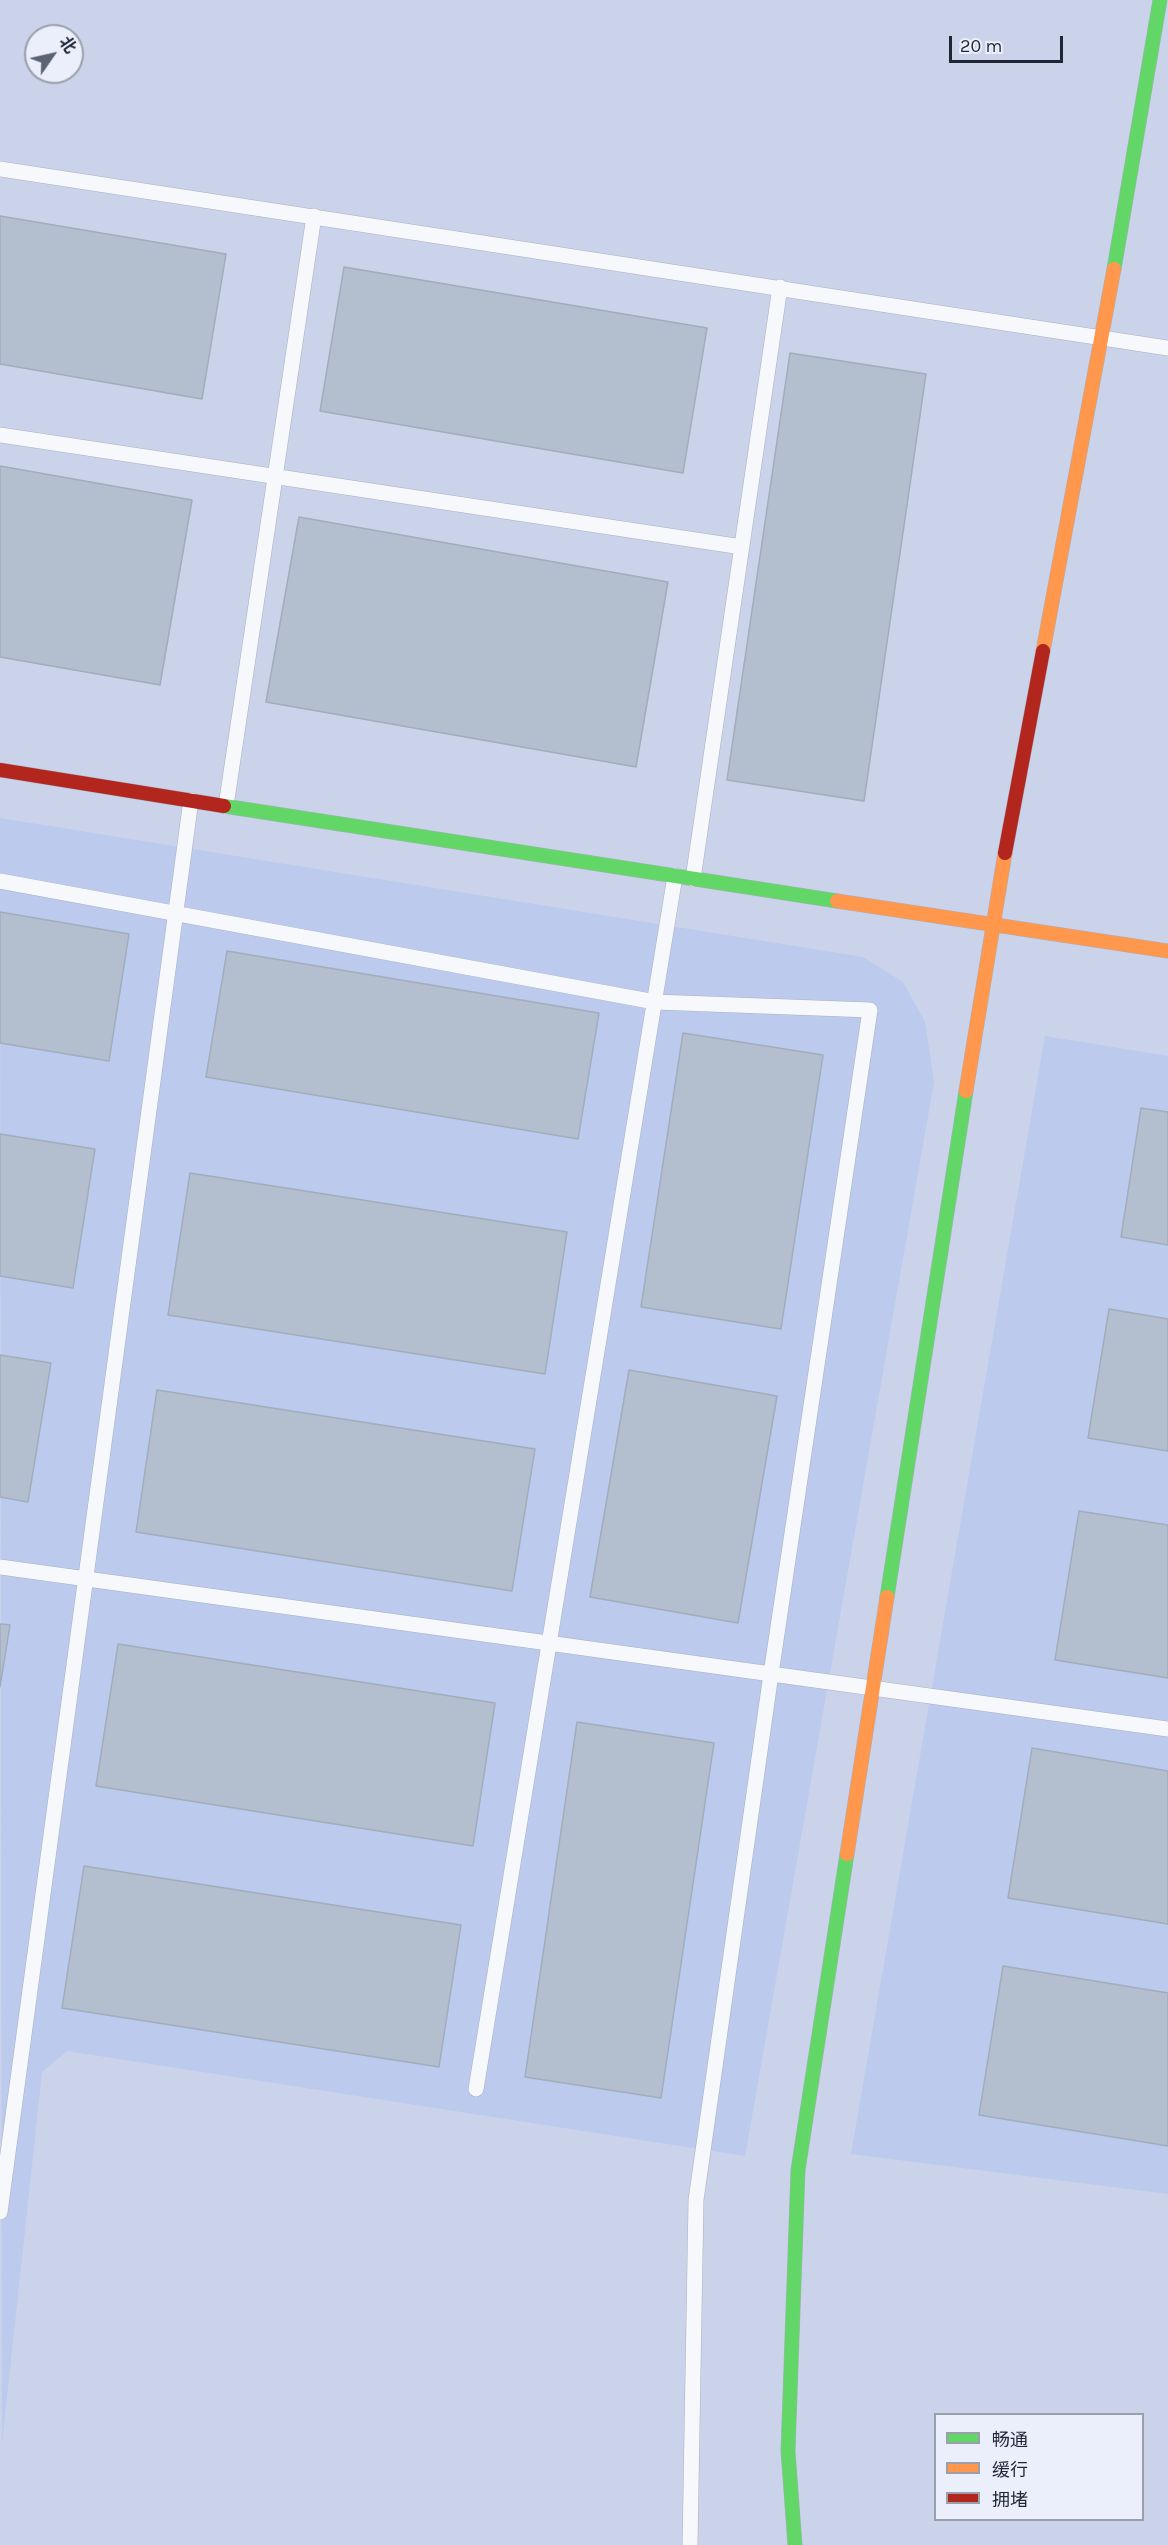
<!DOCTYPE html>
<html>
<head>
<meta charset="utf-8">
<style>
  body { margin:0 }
  #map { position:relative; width:1168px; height:2545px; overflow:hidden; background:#cad3e9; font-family:Karla,"Noto Sans SC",sans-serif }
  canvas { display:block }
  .legend { position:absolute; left:934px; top:2413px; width:210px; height:108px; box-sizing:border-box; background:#eaeffb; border:2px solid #999fab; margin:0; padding:8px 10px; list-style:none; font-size:18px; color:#1f2634 }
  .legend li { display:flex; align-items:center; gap:12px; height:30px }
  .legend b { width:30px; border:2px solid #999fab }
  .north { position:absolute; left:24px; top:24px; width:60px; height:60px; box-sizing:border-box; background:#eaeffb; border:2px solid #999fab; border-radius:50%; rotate:56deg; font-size:16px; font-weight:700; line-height:24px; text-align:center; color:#1f2634 }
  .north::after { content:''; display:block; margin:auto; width:21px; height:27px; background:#5b6373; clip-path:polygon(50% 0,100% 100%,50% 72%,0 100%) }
  .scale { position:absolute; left:949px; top:36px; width:114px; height:27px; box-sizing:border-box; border:3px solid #1f2634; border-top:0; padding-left:8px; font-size:18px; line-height:21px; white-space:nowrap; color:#1f2634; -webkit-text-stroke:4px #eaeffb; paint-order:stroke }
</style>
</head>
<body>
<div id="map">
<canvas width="1168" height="2545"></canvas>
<ul class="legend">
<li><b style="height:8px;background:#63d668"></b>畅通</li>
<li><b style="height:8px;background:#ff974d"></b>缓行</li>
<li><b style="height:8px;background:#b3261e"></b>拥堵</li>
</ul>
<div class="north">北</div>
<div class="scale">20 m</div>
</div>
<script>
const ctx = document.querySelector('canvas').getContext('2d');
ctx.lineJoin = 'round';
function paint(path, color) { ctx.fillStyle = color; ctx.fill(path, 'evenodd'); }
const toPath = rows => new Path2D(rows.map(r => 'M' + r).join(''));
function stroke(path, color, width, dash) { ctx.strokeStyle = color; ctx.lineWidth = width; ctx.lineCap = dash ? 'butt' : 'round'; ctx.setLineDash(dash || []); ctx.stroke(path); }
paint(toPath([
  [0,818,863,957,903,982,925,1022,934,1082,745,2156,67,2051,42,2072,2,2443],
  [1045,1036,1168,1056,1168,2194,851,2154]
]), '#bbcaed');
const building = toPath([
  [0,216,226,254,202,399,0,364,0,216],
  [344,267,707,328,683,473,320,411,344,267],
  [790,353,926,374,864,801,727,780,790,353],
  [0,466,192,500,160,685,0,657,0,466],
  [299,517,668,582,636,767,266,702,299,517],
  [0,912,129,934,109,1061,0,1043,0,912],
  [227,951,599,1013,578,1139,206,1077,227,951],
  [683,1033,823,1055,781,1329,641,1307,683,1033],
  [1141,1108,1168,1112,1168,1245,1121,1237,1141,1108],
  [0,1134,95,1149,73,1288,0,1276,0,1134],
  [190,1173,567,1232,545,1374,168,1315,190,1173],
  [1109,1309,1168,1319,1168,1451,1088,1438,1109,1309],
  [0,1355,51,1363,28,1502,0,1497,0,1355],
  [629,1370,777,1396,738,1623,590,1597,629,1370],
  [157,1390,535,1449,512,1591,136,1532,157,1390],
  [1079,1511,1168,1525,1168,1678,1055,1660,1079,1511],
  [0,1624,10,1625,0,1687,0,1624],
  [118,1644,495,1703,473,1846,96,1786,118,1644],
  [577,1722,714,1743,661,2098,525,2077,577,1722],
  [1032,1748,1168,1771,1168,1924,1008,1898,1032,1748],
  [84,1866,461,1925,439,2067,62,2008,84,1866],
  [1003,1966,1168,1993,1168,2146,979,2115,1003,1966]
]);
paint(building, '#b3bece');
stroke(building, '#a2acbc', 1.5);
const lane = toPath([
  [0,169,1168,348],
  [0,435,742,547],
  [226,806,314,216],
  [693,879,780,287],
  [0,881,655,1002,870,1010,771,1674,696,2200,690,2545],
  [0,1567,1168,1729],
  [476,2089,675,876],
  [0,2212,191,800]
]);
const fast = toPath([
  [1114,269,1160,0],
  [224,806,837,901],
  [887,1597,966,1091],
  [795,2545,788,2451,798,2170,847,1854]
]);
const slow = toPath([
  [1043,651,1114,269],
  [837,901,1168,951],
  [966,1091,1005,853],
  [847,1854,887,1597]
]);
const jam = toPath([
  [0,770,224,806],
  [1005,853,1043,651]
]);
stroke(lane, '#aab0c1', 16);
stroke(fast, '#aab0c1', 15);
stroke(slow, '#aab0c1', 15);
stroke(jam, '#aab0c1', 15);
stroke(lane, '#f7f8fc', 15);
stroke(fast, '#63d668', 14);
stroke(slow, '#ff974d', 14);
stroke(jam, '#b3261e', 14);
</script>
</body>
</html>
